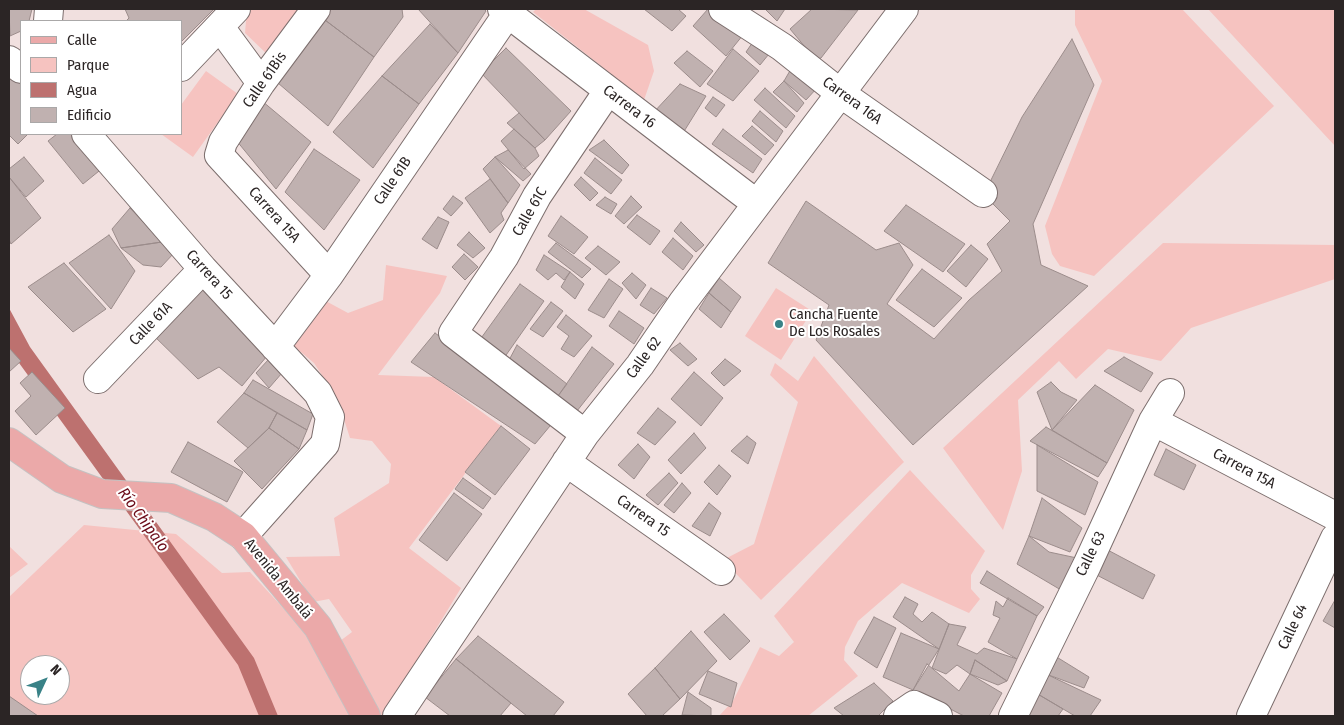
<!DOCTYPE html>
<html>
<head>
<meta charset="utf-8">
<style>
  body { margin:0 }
  #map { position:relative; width:1344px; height:725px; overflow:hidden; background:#f1e0df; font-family:"Fira Sans Condensed",sans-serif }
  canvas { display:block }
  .frame { position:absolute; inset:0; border:10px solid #2b2525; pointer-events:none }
  .legend { position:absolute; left:20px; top:20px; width:162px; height:115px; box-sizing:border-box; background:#fff; border:1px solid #aaa8a8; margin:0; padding:6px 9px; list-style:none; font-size:15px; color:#2b2525 }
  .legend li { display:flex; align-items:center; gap:10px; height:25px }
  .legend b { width:25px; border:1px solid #aaa8a8 }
  .north { position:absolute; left:20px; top:655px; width:50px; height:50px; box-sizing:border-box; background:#fff; border:1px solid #aaa8a8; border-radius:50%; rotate:47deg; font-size:14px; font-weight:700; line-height:20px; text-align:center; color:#2b2525 }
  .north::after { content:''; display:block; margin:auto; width:18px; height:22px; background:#398287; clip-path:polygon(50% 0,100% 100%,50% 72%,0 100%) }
</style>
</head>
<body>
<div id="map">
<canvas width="1344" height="725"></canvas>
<div class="frame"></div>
<ul class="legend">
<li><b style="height:6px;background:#eba9a9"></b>Calle</li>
<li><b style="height:14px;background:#f6c3c0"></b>Parque</li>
<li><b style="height:14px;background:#bd716f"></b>Agua</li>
<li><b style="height:14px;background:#c0b1b0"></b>Edificio</li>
</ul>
<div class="north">N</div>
</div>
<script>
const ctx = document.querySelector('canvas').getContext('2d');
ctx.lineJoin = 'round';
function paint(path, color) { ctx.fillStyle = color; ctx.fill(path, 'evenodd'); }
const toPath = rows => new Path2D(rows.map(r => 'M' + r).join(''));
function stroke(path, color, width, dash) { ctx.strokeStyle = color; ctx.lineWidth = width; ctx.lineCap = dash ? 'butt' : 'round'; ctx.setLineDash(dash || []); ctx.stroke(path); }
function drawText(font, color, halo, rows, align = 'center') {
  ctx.font = font + ' "Fira Sans Condensed",sans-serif'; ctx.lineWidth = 4; ctx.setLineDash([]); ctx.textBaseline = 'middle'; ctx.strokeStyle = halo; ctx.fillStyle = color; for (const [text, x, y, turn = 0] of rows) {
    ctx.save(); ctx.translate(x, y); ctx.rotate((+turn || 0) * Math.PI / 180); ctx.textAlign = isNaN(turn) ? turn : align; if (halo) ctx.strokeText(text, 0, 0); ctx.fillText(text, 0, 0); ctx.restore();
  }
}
paint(toPath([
  [247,9,311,9,270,57,245,33],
  [536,9,584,9,648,45,654,71,644,100,533,12],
  [1075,9,1182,9,1274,106,1094,276,1060,266,1052,254,1045,226,1102,81,1075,25],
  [1208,9,1335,9,1335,146],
  [206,71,238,94,193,157,161,134,181,134,181,105],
  [1163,243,1335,245,1335,279,1191,328,1161,361,1108,349,1076,379,1059,361,1018,400,1022,471,1003,530,943,448],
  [386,265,447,276,440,293,378,375,434,377,501,426,409,548,461,588,383,716,376,716,336,644,352,632,329,599,313,602,286,557,340,556,334,518,389,483,391,464,372,441,350,438,337,398,314,363,289,342,322,299,348,313,383,300],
  [776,288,812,311,781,360,745,336],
  [814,356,904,462,761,600,723,560,754,544,798,402,770,375,775,363,798,381],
  [910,470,985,551,971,575,971,589,980,599,969,613,902,583,858,621,845,647,844,660,858,676,808,716,719,716,733,701,760,647,779,656,794,642,774,616],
  [84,525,176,534,222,573,250,572,309,636,356,716,9,716,9,597],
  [30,665,60,665,60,695,30,695],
  [9,546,28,564,9,578]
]), '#f6c3c0');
paint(toPath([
  [9,308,30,347,254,658,278,716,259,716,238,665,14,356,9,347]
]), '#bd716f');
const building = toPath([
  [9,9,32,9,29,21,21,21,21,31,10,36,9,9],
  [125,9,214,9,181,42,181,21,126,21,129,18,125,9],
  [322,9,402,9,403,17,374,57,317,14,322,9],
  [418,9,484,9,486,11,458,53,418,9],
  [644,9,678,9,686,16,672,31,644,9],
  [708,9,743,35,726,56,693,26,708,9],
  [765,9,785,9,777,21,765,9],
  [812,9,858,10,821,58,816,60,790,29,812,9],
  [317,14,374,57,328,126,278,83,317,14],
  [430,24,458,53,419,104,382,76,430,24],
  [757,36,773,49,760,65,746,52,757,36],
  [1072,39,1094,85,1033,224,1041,265,1088,286,913,445,816,340,829,305,768,263,806,201,876,250,899,243,913,265,887,304,934,339,969,300,1002,271,987,244,1010,221,991,202,991,180,1022,117,1072,39],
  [506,48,571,111,545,140,481,73,506,48],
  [733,49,759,71,733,101,707,84,733,49],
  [687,51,713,71,700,87,674,63,687,51],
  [9,65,21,75,21,134,28,134,18,144,9,135,9,65],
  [791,69,817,88,806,100,784,81,791,69],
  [382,76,419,104,373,168,333,132,382,76],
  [784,81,804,103,797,112,773,92,784,81],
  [680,84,706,96,683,133,653,113,680,84],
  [765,88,795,116,786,128,754,100,765,88],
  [713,97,725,105,716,117,705,108,713,97],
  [262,101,311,142,276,189,236,140,262,101],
  [760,111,783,131,776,142,752,121,760,111],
  [519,113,545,140,535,148,507,123,519,113],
  [752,126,774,145,765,155,742,136,752,126],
  [514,129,535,148,539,156,524,169,501,141,514,129],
  [723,129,762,159,753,173,712,144,723,129],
  [57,134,76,134,104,167,83,184,48,141,57,134],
  [604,140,629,165,622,174,589,150,604,140],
  [314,149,360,180,324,230,285,192,314,149],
  [508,150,531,174,523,181,495,157,508,150],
  [24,157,44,181,26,197,9,177,9,169,24,157],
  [495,157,520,185,508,203,483,169,495,157],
  [595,158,622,180,611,194,584,173,595,158],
  [9,177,41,218,11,244,9,240,9,177],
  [581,177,598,193,590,201,574,185,581,177],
  [490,179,508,203,501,213,504,220,490,233,465,198,490,179],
  [453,196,463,203,451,216,443,209,453,196],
  [631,196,642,207,624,224,615,216,631,196],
  [605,197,617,204,611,214,596,205,605,197],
  [906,205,965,244,943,272,884,231,906,205],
  [130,208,162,242,121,248,112,229,130,208],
  [637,215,660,231,650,245,627,227,637,215],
  [561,216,588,237,574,254,548,236,561,216],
  [438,217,449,222,437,249,422,239,438,217],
  [681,222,704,245,696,252,674,231,681,222],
  [469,232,485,248,473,258,457,245,469,232],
  [109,235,135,271,111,309,69,263,109,235],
  [673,238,693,256,683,270,662,252,673,238],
  [162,242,174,253,161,267,143,265,121,248,162,242],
  [556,243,591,269,582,278,548,252,556,243],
  [971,245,988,259,966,287,947,271,971,245],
  [598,246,620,262,606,275,585,258,598,246],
  [464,254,478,267,465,280,452,267,464,254],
  [544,255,570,272,564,280,556,273,548,280,536,270,544,255],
  [64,263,106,309,73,332,28,287,64,263],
  [922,269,962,298,934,327,896,300,922,269],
  [570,272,584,284,575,299,561,287,570,272],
  [632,273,646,285,636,299,622,283,632,273],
  [719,278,741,297,731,312,709,293,719,278],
  [609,279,623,289,604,318,588,310,609,279],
  [196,283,267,356,242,386,219,367,198,379,150,332,196,283],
  [520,284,544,301,504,358,479,341,520,284],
  [651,288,667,298,654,314,640,305,651,288],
  [709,293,731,312,721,328,699,309,709,293],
  [551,302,563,311,543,337,530,329,551,302],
  [619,311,644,328,634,344,609,326,619,311],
  [566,315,592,336,574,357,561,349,569,336,557,327,566,315],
  [435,333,555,420,535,444,411,362,435,333],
  [680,343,697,359,688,366,670,350,680,343],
  [517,345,567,384,558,396,508,362,517,345],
  [592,347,614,364,577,411,558,396,592,347],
  [9,348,21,361,9,372,9,348],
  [1124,357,1153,373,1141,392,1104,371,1124,357],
  [269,359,282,373,269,388,256,373,269,359],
  [725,359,741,371,724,386,711,373,725,359],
  [32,372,65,408,36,435,15,411,31,396,20,383,32,372],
  [694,372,723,398,701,426,671,399,694,372],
  [253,380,313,414,307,430,244,393,253,380],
  [1051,382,1061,392,1077,400,1052,430,1037,392,1051,382],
  [1095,385,1134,410,1107,463,1052,430,1095,385],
  [244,393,277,413,269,428,248,448,217,422,244,393],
  [658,408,676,422,655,445,637,433,658,408],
  [277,413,307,430,299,449,269,428,277,413],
  [501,426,530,449,495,495,465,472,501,426],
  [1046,427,1107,463,1098,477,1030,441,1046,427],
  [269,428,299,449,262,489,234,461,269,428],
  [694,433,706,448,681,474,668,460,694,433],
  [747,436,756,443,748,464,731,451,747,436],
  [188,442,243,472,227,502,171,472,188,442],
  [638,444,650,457,634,479,618,465,638,444],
  [1037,445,1098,482,1085,515,1037,491,1037,445],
  [1166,449,1196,465,1184,490,1154,475,1166,449],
  [719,465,731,476,717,495,704,482,719,465],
  [669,473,678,483,658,505,646,495,669,473],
  [463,478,491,498,483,509,455,489,463,478],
  [682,483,691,493,674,513,664,505,682,483],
  [454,493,482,514,447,561,419,540,454,493],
  [1042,498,1082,528,1070,552,1029,536,1042,498],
  [709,503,721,513,710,536,692,526,709,503],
  [1029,536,1049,552,1077,558,1061,590,1017,564,1029,536],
  [1102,547,1155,575,1143,599,1089,571,1102,547],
  [987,571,1044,607,1037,616,980,583,987,571],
  [905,597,918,604,913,614,922,622,932,612,949,624,939,649,893,617,905,597],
  [1008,598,1037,616,1017,659,988,642,1000,618,993,615,996,601,1003,607,1008,598],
  [1335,600,1335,628,1323,621,1335,600],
  [724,614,750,641,730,660,704,632,724,614],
  [874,617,896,628,877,668,854,653,874,617],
  [949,624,966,627,957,645,977,654,984,648,1017,659,1007,681,975,660,970,674,957,665,946,674,932,668,949,624],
  [691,631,717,661,680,699,655,668,691,631],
  [901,633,939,649,913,690,883,677,901,633],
  [478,636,564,702,553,716,527,716,456,659,478,636],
  [1055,656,1089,677,1084,688,1046,674,1055,656],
  [456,659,511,703,500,716,450,716,425,697,456,659],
  [975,660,1007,681,998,685,970,674,975,660],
  [927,664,959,691,970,674,1002,693,989,716,964,716,913,690,927,664],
  [655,668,680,699,662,716,647,716,628,694,655,668],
  [708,671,737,683,731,707,699,694,708,671],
  [1046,674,1101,700,1090,716,1075,716,1036,693,1046,674],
  [874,683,893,701,878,716,844,716,834,708,874,683],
  [688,692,711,708,711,716,682,715,688,692],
  [1036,693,1063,709,1058,716,1025,716,1036,693],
  [9,696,38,716,9,716,9,696]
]);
paint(building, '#c0b1b0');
stroke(building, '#9b8c8b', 1);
const minor = toPath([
  [316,9,261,83,223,142,219,155,329,275],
  [502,9,757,204],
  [723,9,782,47,840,93,983,193],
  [48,21,49,9],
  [220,27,261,83],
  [9,60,21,69],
  [181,67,236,9],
  [86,134,203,269,318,393,330,417,325,444,243,536],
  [275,347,329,275,508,13],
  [98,379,203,269],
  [1153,421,1335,516],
  [585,434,453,333,504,257,537,196,608,91],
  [566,462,721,571],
  [397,716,585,434,640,365,683,302,904,9],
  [898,716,914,705,938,716],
  [1013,716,1087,565,1153,421,1170,393],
  [1251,716,1335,538]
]);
const major = toPath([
  [9,442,62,479,102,494,171,498,214,517,243,536,318,627,366,716]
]);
stroke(minor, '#7c6e6d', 30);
stroke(major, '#c4c2c2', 30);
stroke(minor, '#fff', 28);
stroke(major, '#eba9a9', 28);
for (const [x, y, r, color] of [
  [779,324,5,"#398287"]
]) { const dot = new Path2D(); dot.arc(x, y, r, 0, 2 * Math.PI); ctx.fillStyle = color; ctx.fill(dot); stroke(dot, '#fff', 2); }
drawText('15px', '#2b2525', '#fff', [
  ["Calle 61Bis",265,80,-55],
  ["Carrera 16A",852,101,36],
  ["Carrera 16",629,107,37],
  ["Calle 61B",393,181,-56],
  ["Calle 61C",530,212,-60],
  ["Carrera 15A",274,215,48],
  ["Carrera 15",209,275,48],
  ["Calle 61A",151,324,-46],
  ["Calle 62",644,358,-54],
  ["Carrera 15A",1244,469,28],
  ["Carrera 15",643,516,35],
  ["Calle 63",1091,554,-64],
  ["Avenida Ambalá",278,579,51],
  ["Calle 64",1293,627,-65]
]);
drawText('15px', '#2b2525', '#fff', [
  ["Cancha Fuente",789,315],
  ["De Los Rosales",789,332]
], 'left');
drawText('italic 16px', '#6b0b18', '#fff', [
  ["Río Chipalo",143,520,54]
]);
</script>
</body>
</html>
